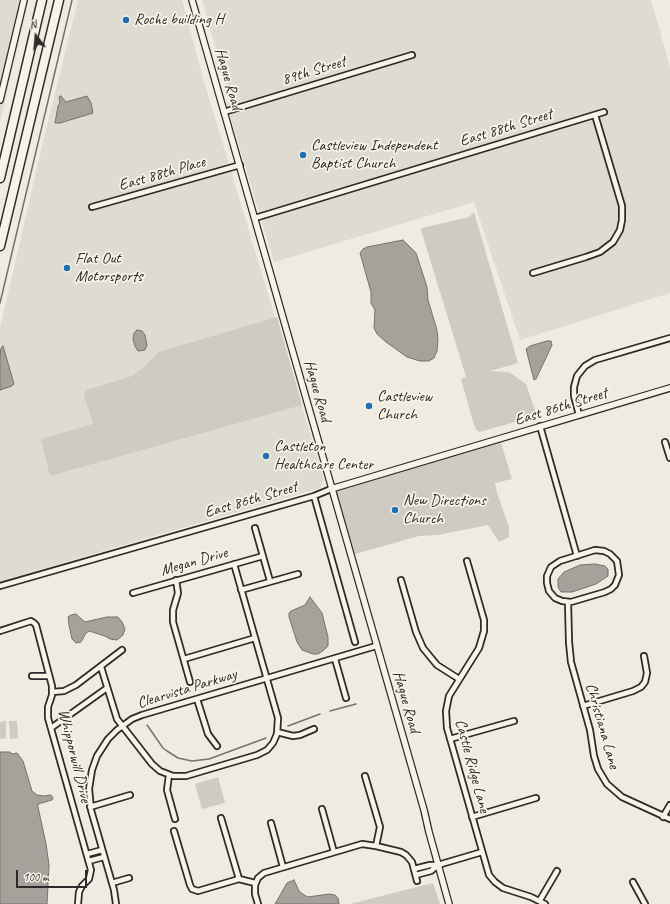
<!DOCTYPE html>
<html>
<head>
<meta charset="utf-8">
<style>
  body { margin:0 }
  #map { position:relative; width:670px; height:904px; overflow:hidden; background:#efebe0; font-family:Caveat,sans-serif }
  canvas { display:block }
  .north { position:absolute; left:16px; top:16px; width:40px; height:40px; -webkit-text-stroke:3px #f7f3e8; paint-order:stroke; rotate:344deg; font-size:11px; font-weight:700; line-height:16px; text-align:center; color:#2b2b2b }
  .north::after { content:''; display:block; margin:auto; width:14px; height:18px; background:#2b2b2b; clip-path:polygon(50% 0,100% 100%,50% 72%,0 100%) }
  .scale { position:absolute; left:16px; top:870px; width:71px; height:18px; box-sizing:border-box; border:2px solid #2b2b2b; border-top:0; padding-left:5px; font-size:12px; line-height:14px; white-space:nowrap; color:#2b2b2b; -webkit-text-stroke:3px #f7f3e8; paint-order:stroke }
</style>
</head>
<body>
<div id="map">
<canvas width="670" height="904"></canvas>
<div class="north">N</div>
<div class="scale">100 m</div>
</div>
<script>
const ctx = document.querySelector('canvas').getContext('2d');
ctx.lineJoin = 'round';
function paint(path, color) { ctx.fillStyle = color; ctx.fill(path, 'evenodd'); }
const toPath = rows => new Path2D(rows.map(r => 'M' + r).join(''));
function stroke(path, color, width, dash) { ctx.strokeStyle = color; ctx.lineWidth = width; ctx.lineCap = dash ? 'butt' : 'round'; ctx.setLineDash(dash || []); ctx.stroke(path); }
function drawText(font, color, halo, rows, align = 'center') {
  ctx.font = font + ' Caveat,sans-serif'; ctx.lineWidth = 3.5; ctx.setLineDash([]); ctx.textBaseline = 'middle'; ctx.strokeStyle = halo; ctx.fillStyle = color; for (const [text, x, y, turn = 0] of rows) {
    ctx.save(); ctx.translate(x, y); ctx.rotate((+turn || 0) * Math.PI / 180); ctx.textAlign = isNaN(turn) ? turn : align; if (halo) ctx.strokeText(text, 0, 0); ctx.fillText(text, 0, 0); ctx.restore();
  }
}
paint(toPath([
  [0,0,29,0,0,121],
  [78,0,182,0,205,85,324,480,320,488,0,581,0,328,46,129],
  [202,0,651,0,670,67,670,293,520,340,474,202,274,262,226,102,231,102]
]), '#dedbd1');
paint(toPath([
  [474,212,518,363,490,371,509,372,526,384,537,416,479,432,476,430,473,421,461,379,466,377,421,230,422,228,469,217],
  [277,317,302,405,50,476,41,439,93,424,85,398,84,393,87,390,132,376,144,367,159,352],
  [501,443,512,479,495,483,497,493,509,527,509,537,499,542,488,525,438,535,419,536,355,554,336,491],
  [6,721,6,738,0,739,0,722],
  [9,721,17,721,18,738,10,739],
  [218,777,225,803,202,809,195,784],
  [433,883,440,904,350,904]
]), '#cfcbc2');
const water = toPath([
  [61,96,66,102,87,96,91,103,93,113,60,123,55,123,58,106,60,103,59,97,61,96],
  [403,240,416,253,427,287,428,300,437,330,438,339,437,351,434,358,429,361,420,361,407,357,386,342,377,334,374,328,375,310,371,303,371,292,360,253,363,249,367,247,403,240],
  [137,330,142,331,145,335,147,345,145,350,138,351,135,346,133,339,134,333,137,330],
  [547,341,551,341,552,345,536,379,534,380,526,349,530,346,547,341],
  [3,346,14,384,12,386,0,390,0,357,1,348,3,346],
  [595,564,605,566,608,569,608,576,596,584,572,592,561,592,558,587,558,579,564,572,580,565,595,564],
  [310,597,322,613,328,637,328,646,324,650,318,654,313,654,302,650,297,642,289,617,289,613,291,611,305,605,310,597],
  [76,614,85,622,107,617,118,617,122,622,125,629,123,635,117,640,110,639,105,636,89,631,86,633,81,642,76,643,72,639,69,625,68,617,71,615,76,614],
  [0,752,10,752,12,754,17,753,23,761,32,791,37,795,43,796,51,795,53,798,52,800,38,804,38,807,46,844,49,865,47,904,0,904,0,752],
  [294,880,299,891,304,895,308,897,329,894,335,895,338,898,339,904,275,904,287,883,294,880]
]);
paint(water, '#a4a29a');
stroke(water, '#74726e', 1);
stroke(toPath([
  [0,303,72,0],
  [330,711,356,704],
  [147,725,163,748,167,751,178,758,192,761,209,759,266,738],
  [288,726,320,714]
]), '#74726e', 1.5);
const minor = toPath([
  [224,112,412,55],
  [92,207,240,165],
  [255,218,604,112],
  [533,273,586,257,600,252,613,242,620,230,622,220,622,206,595,115],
  [579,415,574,396,574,387,577,376,585,366,595,360,670,338],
  [540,426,577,556],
  [665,442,670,458],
  [314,496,355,642],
  [255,528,270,581],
  [595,550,604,551,610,554,617,561,619,575,615,585,611,589,605,592,571,602,562,601,555,598,549,591,547,583,547,576,551,567,560,561,595,550],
  [467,561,484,620,484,631,479,648,449,696,446,711,447,728,489,875,495,882,503,888,531,897,545,904],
  [176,580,178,593,173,610,173,622,190,682],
  [401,580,416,632,423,648,437,665,459,679],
  [0,586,314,496,331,489],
  [241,590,298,574],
  [133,593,263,556],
  [568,602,569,642,571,662,590,730,594,756,598,769,607,784,622,797,670,819],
  [0,631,31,621,34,623,36,625,52,686,52,695,48,707,48,718,91,870,89,879,82,886,79,892,78,904],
  [184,659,255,638],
  [335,659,346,698],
  [101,667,117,719,152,764,160,771,173,776,186,776,257,755,267,750,273,743,277,734,278,718,234,564],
  [32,676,49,676],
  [52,692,64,691,76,685,122,650],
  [197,699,208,734,217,746],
  [583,706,633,691,641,687,645,682,647,673,644,656],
  [51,728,107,688],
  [277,732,293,736,300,735,314,729],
  [450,739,514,721],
  [169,775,167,790,175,819],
  [365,776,380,827,376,846],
  [90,807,130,795],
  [322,809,334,852],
  [472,817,536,798],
  [663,817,670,805],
  [221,818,239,879],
  [271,823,283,867],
  [174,831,190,885,192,889,198,891,239,879,255,883],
  [87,854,102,850],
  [89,861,104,857],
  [414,869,430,865,438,865,482,852],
  [416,875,431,871,438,865],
  [633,882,645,904],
  [112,883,129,878],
  [540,900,557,871],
  [116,904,114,890,91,810,89,789,92,770,97,756,108,739,117,730,132,719,142,715,376,646],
  [258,904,255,894,255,885,258,878,264,873,362,844,376,846,401,852,406,855,412,862,417,881]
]);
const tertiary = toPath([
  [192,0,424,810,429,832,449,904],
  [0,100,24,0],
  [331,489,670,388]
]);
const motorway = toPath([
  [0,178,42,0],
  [0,246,59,0]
]);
stroke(minor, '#2b2b2b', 8);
stroke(tertiary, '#2b2b2b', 8);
stroke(motorway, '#2b2b2b', 11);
stroke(minor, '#f7f3e8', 4.5);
stroke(tertiary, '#f7f3e8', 5.5);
stroke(motorway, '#f7f3e8', 8);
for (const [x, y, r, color] of [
  [126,20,4,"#1f6fb2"],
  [303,155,4,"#1f6fb2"],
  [67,268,4,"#1f6fb2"],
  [369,406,4,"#1f6fb2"],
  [266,456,4,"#1f6fb2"],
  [395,510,4,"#1f6fb2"]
]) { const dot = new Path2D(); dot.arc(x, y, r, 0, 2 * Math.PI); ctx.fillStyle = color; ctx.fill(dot); stroke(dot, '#f7f3e8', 1.5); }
drawText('16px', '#2b2b2b', '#f7f3e8', [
  ["Roche building H",134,20],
  ["Castleview Independent",311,146],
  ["Baptist Church",311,164],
  ["Flat Out",75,259],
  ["Motorsports",75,277],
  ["Castleview",377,397],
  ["Church",377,415],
  ["Castleton",274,447],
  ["Healthcare Center",274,465],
  ["New Directions",403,501],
  ["Church",403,519]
], 'left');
drawText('16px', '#2b2b2b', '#f7f3e8', [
  ["89th Street",314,71,-17],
  ["Hague Road",228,79,74],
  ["East 88th Street",506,128,-17],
  ["East 88th Place",162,174,-16],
  ["Hague Road",317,391,74],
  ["East 86th Street",561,407,-17],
  ["East 86th Street",251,500,-16],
  ["Megan Drive",194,562,-16],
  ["Clearvista Parkway",187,689,-17],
  ["Hague Road",406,702,74],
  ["Christiana Lane",602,726,74],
  ["Whipporwill Drive",74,756,76],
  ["Castle Ridge Lane",472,766,75]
]);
</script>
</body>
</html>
